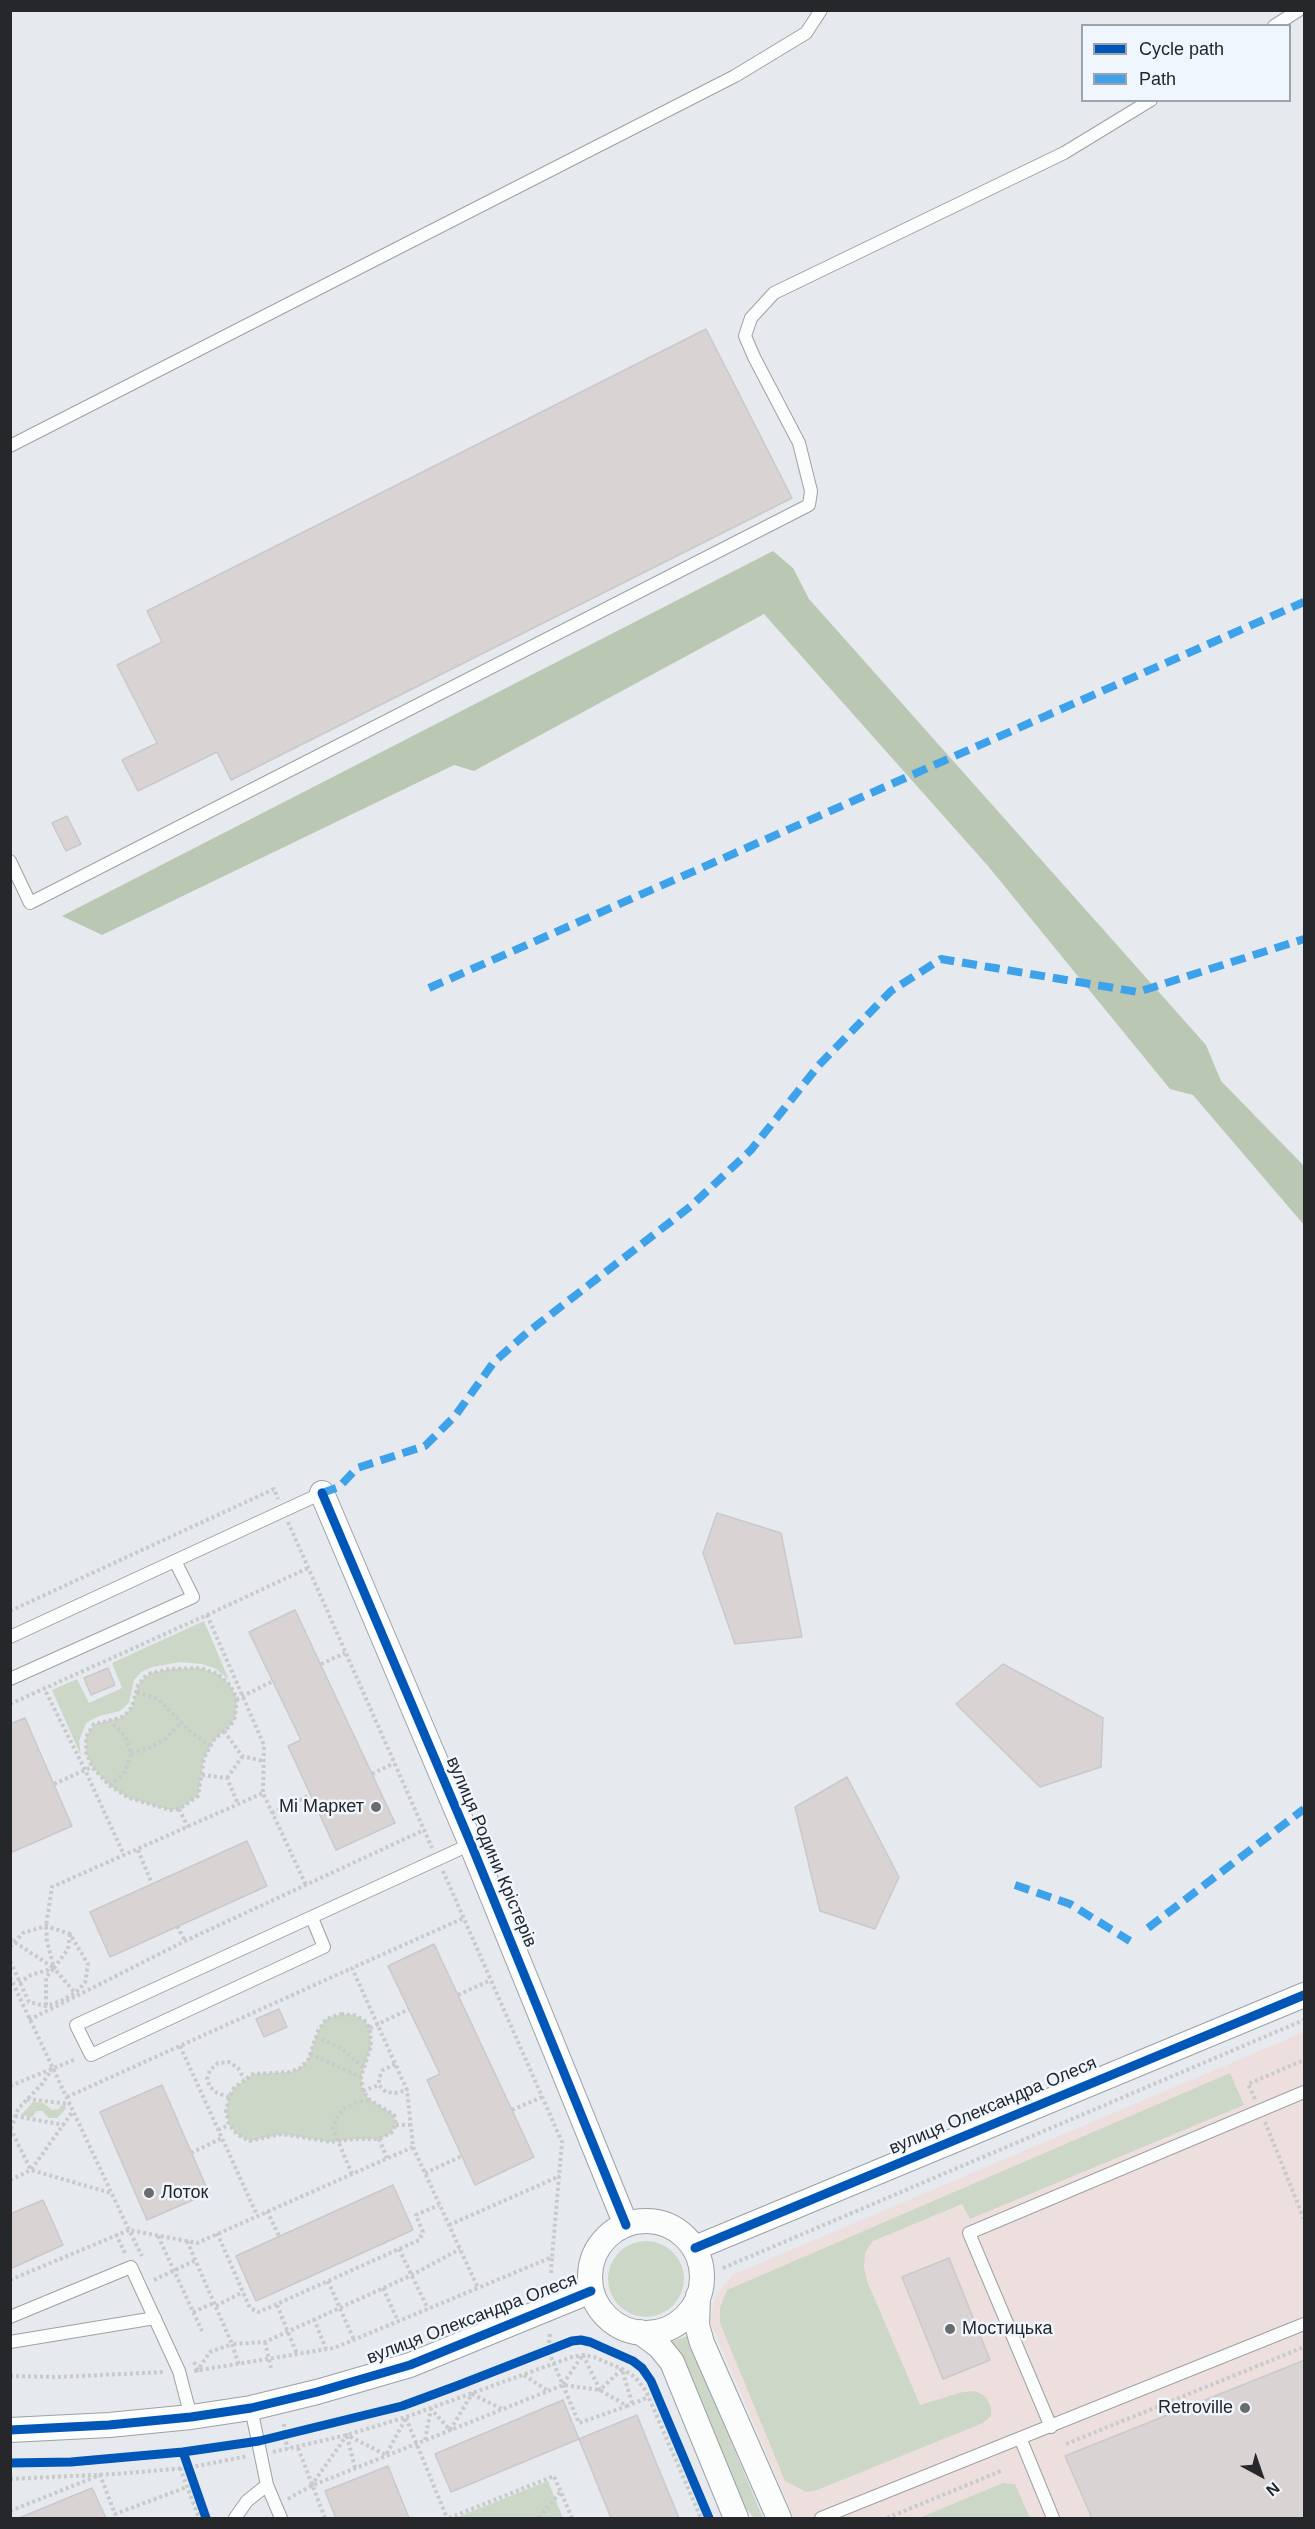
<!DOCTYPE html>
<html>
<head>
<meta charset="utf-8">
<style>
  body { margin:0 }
  #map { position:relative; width:1315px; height:2529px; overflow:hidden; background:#e6e9ed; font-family:Helvetica,sans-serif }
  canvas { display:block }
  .frame { position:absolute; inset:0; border:12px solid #25272a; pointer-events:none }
  .legend { position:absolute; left:1081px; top:24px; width:210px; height:78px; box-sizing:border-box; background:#f0f6fe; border:2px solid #9fa3a9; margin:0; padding:8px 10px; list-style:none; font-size:18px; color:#25272a }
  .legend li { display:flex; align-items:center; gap:12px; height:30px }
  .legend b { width:30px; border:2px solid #9fa3a9 }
  .north { position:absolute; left:1231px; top:2445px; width:60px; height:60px; -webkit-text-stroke:4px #f0f6fe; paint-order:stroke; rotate:140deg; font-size:16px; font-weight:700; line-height:24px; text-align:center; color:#25272a }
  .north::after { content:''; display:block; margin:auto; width:21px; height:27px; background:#25272a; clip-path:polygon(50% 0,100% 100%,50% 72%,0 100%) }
</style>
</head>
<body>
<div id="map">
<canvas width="1315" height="2529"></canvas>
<div class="frame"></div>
<ul class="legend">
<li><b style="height:8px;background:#0057b8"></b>Cycle path</li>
<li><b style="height:8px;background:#3ea2eb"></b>Path</li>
</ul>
<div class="north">N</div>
</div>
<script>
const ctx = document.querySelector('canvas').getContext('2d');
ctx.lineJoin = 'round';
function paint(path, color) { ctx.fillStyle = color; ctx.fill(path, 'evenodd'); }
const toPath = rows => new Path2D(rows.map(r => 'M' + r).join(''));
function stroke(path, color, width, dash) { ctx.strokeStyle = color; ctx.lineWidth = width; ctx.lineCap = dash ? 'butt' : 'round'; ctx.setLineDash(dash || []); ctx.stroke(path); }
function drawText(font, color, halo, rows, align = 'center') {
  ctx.font = font + ' Helvetica,sans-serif'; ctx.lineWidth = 5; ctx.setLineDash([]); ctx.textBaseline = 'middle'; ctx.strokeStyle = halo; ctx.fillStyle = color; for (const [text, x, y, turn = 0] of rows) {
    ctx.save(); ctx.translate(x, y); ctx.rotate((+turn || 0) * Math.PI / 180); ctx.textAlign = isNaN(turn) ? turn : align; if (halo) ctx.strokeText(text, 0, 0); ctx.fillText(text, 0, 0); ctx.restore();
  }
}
paint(toPath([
  [1304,2032,1304,2518,794,2518,710,2321,715,2297,732,2275]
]), '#ecdfde');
paint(toPath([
  [204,1621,229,1680,216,1669,202,1664,180,1662,152,1667,141,1672,134,1680,129,1703,120,1711,99,1716,86,1723,79,1741,81,1756,52,1690,77,1679,89,1703,122,1688,112,1663],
  [200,1668,218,1674,230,1685,237,1699,235,1717,231,1725,214,1740,204,1758,198,1796,179,1809,170,1810,129,1798,110,1786,92,1767,86,1752,86,1737,94,1724,120,1718,127,1713,132,1707,138,1685,145,1677,151,1673,170,1669],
  [341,2014,354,2015,364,2020,370,2028,371,2046,361,2077,363,2091,370,2100,394,2115,396,2125,391,2133,379,2139,354,2139,330,2142,282,2134,250,2141,238,2135,229,2125,226,2111,229,2097,234,2088,253,2074,290,2072,300,2068,308,2060,318,2031,326,2019],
  [1230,2073,1244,2105,970,2219,962,2204,873,2241,865,2253,864,2267,867,2281,920,2405,963,2392,975,2391,985,2396,991,2407,991,2416,983,2423,817,2490,806,2492,785,2481,720,2323,720,2308,727,2290],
  [33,2102,43,2103,52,2110,59,2109,61,2105,66,2105,65,2110,57,2118,49,2118,42,2111,37,2111,32,2117,21,2115],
  '608 2279a38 38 0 1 1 76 0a38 38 0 1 1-76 0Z',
  [687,2336,763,2518,754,2518,745,2507,671,2342],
  [548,2481,563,2518,455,2518],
  [1003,2483,1015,2484,1030,2518,919,2518]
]), '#cdd7c8');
paint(toPath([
  [773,551,793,568,809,599,1206,1045,1221,1081,1304,1166,1304,1225,1193,1095,1170,1089,988,866,764,614,474,771,454,765,102,935,62,916]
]), '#bac7b3');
const building = toPath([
  [706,329,792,498,231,780,217,752,138,791,122,760,157,743,117,665,162,642,147,611,706,329],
  [67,816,81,844,66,851,52,823,67,816],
  [717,1513,781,1533,802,1637,735,1644,703,1553,717,1513],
  [295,1610,395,1823,336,1850,288,1746,301,1740,249,1632,295,1610],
  [1003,1664,1103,1718,1101,1767,1040,1787,956,1704,1003,1664],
  [108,1668,115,1685,91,1695,84,1678,108,1668],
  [25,1718,72,1826,10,1853,10,1724,25,1718],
  [847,1777,899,1877,875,1929,820,1911,795,1807,847,1777],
  [247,1841,267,1886,110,1957,90,1912,247,1841],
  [434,1944,534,2157,475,2185,427,2080,440,2074,388,1966,434,1944],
  [279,2009,287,2027,264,2037,256,2019,279,2009],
  [162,2085,209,2193,147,2220,100,2112,162,2085],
  [393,2185,413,2230,256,2301,236,2256,393,2185],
  [43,2200,63,2245,10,2269,10,2214,43,2200],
  [949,2258,990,2360,943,2379,902,2277,949,2258],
  [1305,2360,1305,2518,1092,2518,1065,2456,1305,2360],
  [563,2400,579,2439,451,2492,435,2454,563,2400],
  [637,2415,657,2465,679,2518,611,2518,579,2439,637,2415],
  [388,2466,409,2518,336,2518,325,2491,388,2466],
  [92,2488,106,2518,19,2518,92,2488]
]);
paint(building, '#dad3d4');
stroke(building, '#c9c9cb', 1.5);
const lane = toPath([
  [1274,26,1299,10],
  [10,446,735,76,806,33,821,10],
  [10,861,30,903,809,505,811,491,799,443,754,357,745,336,751,318,774,293,1064,153,1151,100],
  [10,1637,322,1493],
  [10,1679,193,1597,175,1561],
  [312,1918,324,1947,91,2055,76,2025,471,1844],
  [10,2317,131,2267,179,2371,191,2417],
  [10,2342,155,2318],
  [251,2408,267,2485],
  [1051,2427,969,2233,1304,2092],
  [1021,2440,1053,2518],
  [235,2518,247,2501,267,2485,281,2518],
  [821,2518,1304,2324]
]);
const street = toPath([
  [322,1493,471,1844,626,2225],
  '590 2277a56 56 0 1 1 112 0a56 56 0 1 1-112 0Z',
  [695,2248,1304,1995],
  [698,2296,697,2325,702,2343,779,2518],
  [640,2332,659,2346,672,2362,736,2518],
  [10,2430,109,2425,191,2417,251,2408,317,2392,410,2365,591,2291]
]);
stroke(lane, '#9ea1a4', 14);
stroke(street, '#9ea1a4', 26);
stroke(toPath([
  [288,1522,432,1848],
  [10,1611,274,1489,278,1499],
  [207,1615,308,1568],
  [321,1664,345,1653],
  [46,1692,85,1770,124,1855],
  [137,1692,158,1699,190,1731,210,1746],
  [237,1699,235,1717,231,1725,214,1740,204,1758,198,1796,179,1809,170,1810,129,1798,110,1786,92,1767,86,1752,86,1737,94,1724,120,1718,127,1713,132,1707,138,1685,145,1677,151,1673,170,1669,200,1668,218,1674,230,1685,237,1699,273,1681],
  [10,1704,207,1615,264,1745,263,1793,306,1885],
  [109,1720,125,1736,131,1753,125,1772,110,1786],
  [224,1731,242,1756,263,1761],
  [131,1753,149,1748,165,1739,182,1722],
  [372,1774,394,1763],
  [202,1775,227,1778,238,1804],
  [227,1778,242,1757],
  [54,1784,92,1767],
  [179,1809,188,1827],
  [272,1813,310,1795],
  [138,1850,152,1884],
  [443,1871,562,2142,552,2257,478,2288],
  [177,1926,185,1941],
  [70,1934,68,1949,54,1968,47,1941,46,1926,52,1887,263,1793],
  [10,1939,54,1968,46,1977,46,2008],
  [10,1947,23,1933,46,1926,70,1934,88,1964,85,1983,75,1993,61,2001,46,2006,29,2002,10,1961],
  [10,1977,129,2230,197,2243,413,2147],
  [19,1983,31,1975,54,1968,75,1993],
  [458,1995,491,1980],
  [341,2014,354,2015,364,2020,370,2028,371,2046,361,2077,363,2091,370,2100,394,2115,396,2125,391,2133,379,2139,354,2139,330,2142,282,2134,250,2141,238,2135,229,2125,226,2111,229,2097,234,2088,253,2074,290,2072,300,2068,308,2060,318,2031,326,2019,341,2014],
  [29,2020,185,1941,424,1830],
  [370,2028,409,2009],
  [316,2037,341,2048,364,2068],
  [180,2046,257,2215],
  [310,2054,361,2077],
  [395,2064,383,2070,379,2078,379,2085,386,2092,395,2093,407,2090],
  [10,2086,76,2059],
  [363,2091,379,2085],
  [67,2097,352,1968],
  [229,2097,217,2093,210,2087,207,2079,210,2070,218,2063,229,2062,238,2068,244,2079],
  [27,2099,70,2104],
  [1255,2099,1248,2084,1304,2060],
  [512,2110,542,2097],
  [15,2116,64,2125],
  [1265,2122,1304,2219],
  [396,2125,410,2125],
  [10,2128,31,2170,111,2193],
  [11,2129,18,2109,42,2084,53,2068],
  [218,2130,229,2125],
  [379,2139,387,2158],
  [191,2153,222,2138],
  [425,2173,462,2156],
  [352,2174,333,2129,336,2119,343,2109,357,2102,370,2100],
  [10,2180,31,2170,73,2111],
  [267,2211,279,2236],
  [449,2225,560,2176],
  [217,2233,250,2308,259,2312,419,2240,423,2232,416,2215,439,2205],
  [116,2234,126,2255],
  [158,2236,202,2331],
  [187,2241,232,2344,265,2342,412,2275,460,2249],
  [399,2249,428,2309],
  [723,2268,1304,2020],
  [551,2273,552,2257],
  [10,2280,129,2230,142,2256],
  [154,2280,196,2260],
  [328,2281,354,2340],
  [383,2288,398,2321],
  [277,2305,297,2354],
  [216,2306,243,2292],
  [193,2312,214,2303],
  [314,2319,326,2349],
  [550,2334,548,2350,579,2423,627,2406],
  [265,2342,271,2368],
  [583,2355,600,2390,622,2369,632,2403],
  [194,2362,198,2370,210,2352,232,2344,239,2365],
  [194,2371,334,2348,478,2288,413,2147,407,2090,352,1968,464,1918],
  [524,2375,548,2391],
  [10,2376,58,2377,165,2372],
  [563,2384,582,2356],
  [406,2418,447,2518],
  [284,2424,284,2435,288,2449],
  [347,2436,355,2468],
  [425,2440,431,2409,450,2430,472,2394,502,2409],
  [1066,2444,1304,2347],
  [298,2448,325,2518],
  [273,2452,347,2435,406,2417,572,2357,583,2355,594,2357,622,2369,635,2377,646,2391,701,2518],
  [180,2468,199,2518],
  [10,2479,114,2474,187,2468,248,2456],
  [311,2486,347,2435,386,2455,406,2418],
  [288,2499,311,2486,563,2385,600,2390,627,2406,649,2397],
  [10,2511,100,2475,115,2514,187,2487],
  [449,2518,554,2476,572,2518],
  [539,2518,561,2491],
  [887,2518,1001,2471]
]), '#c8cacb', 4, [3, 3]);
stroke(lane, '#fbfcfc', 12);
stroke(street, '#fbfcfc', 24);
stroke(toPath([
  [429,988,1304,602],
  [322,1493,339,1487,357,1468,425,1446,455,1416,494,1362,528,1332,691,1206,751,1150,819,1065,891,991,941,959,1138,992,1304,939],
  [1015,1885,1070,1904,1130,1941],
  [1148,1928,1304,1809]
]), '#3ea2eb', 8, [15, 8]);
stroke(toPath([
  [322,1493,471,1844,626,2225],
  [695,2248,1304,1995],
  [10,2430,109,2425,191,2417,251,2408,317,2392,410,2365,591,2291],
  [183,2452,259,2441,402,2406,459,2385,572,2341,581,2340,590,2342,633,2361,642,2368,651,2381,709,2518],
  [10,2463,71,2462,183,2452,206,2518]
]), '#0057b8', 9);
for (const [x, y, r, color] of [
  [376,1807,6,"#696b6e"],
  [149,2193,6,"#696b6e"],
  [950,2329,6,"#696b6e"],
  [1245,2408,6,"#696b6e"]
]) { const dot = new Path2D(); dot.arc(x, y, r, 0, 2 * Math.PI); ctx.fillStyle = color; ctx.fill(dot); stroke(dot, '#f0f6fe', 2); }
drawText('18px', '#25272a', '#f0f6fe', [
  ["Мі Маркет",364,1807],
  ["Лоток",161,2193,"left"],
  ["Мостицька",962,2329,"left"],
  ["Retroville",1233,2408]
], 'right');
drawText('18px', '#25272a', '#f0f6fe', [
  ["вулиця Родини Крістерів",491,1852,67],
  ["вулиця Олександра Олеся",993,2106,-23],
  ["вулиця Олександра Олеся",472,2319,-21]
]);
</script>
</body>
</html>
